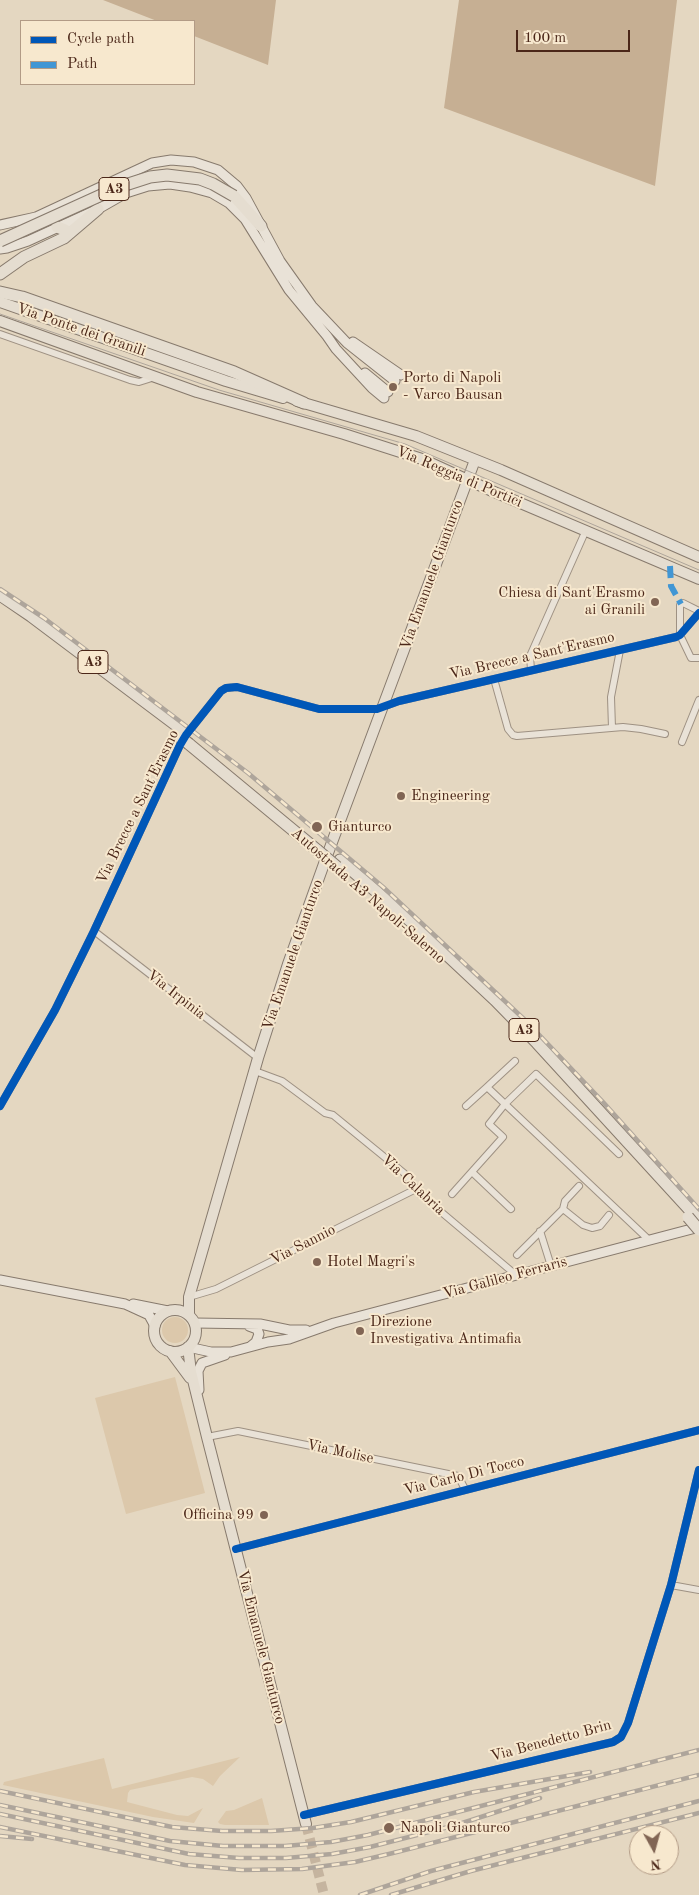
<!DOCTYPE html>
<html>
<head>
<meta charset="utf-8">
<style>
  body { margin:0 }
  #map { position:relative; width:699px; height:1895px; overflow:hidden; background:#e4d7c1; font-family:"Old Standard TT",serif }
  canvas { display:block }
  .legend { position:absolute; left:20px; top:20px; width:175px; height:65px; box-sizing:border-box; background:#f7e8ce; border:1px solid #b29b86; margin:0; padding:6px 9px; list-style:none; font-size:15px; color:#4b2719 }
  .legend li { display:flex; align-items:center; gap:10px; height:25px }
  .legend b { width:25px; border:1px solid #b29b86 }
  .north { position:absolute; left:629px; top:1825px; width:50px; height:50px; box-sizing:border-box; background:#f7e8ce; border:1px solid #b29b86; border-radius:50%; rotate:173deg; font-size:14px; font-weight:700; line-height:20px; text-align:center; color:#4b2719 }
  .north::after { content:''; display:block; margin:auto; width:18px; height:22px; background:#816554; clip-path:polygon(50% 0,100% 100%,50% 72%,0 100%) }
  .scale { position:absolute; left:516px; top:30px; width:114px; height:22px; box-sizing:border-box; border:2px solid #4b2719; border-top:0; padding-left:6px; font-size:15px; line-height:18px; white-space:nowrap; color:#4b2719; -webkit-text-stroke:4px #f7e8ce; paint-order:stroke }
</style>
</head>
<body>
<div id="map">
<canvas width="699" height="1895"></canvas>
<ul class="legend">
<li><b style="height:6px;background:#0057b8"></b>Cycle path</li>
<li><b style="height:6px;background:#4196d4"></b>Path</li>
</ul>
<div class="north">N</div>
<div class="scale">100 m</div>
</div>
<script>
const ctx = document.querySelector('canvas').getContext('2d');
ctx.lineJoin = 'round';
function paint(path, color) { ctx.fillStyle = color; ctx.fill(path, 'evenodd'); }
const toPath = rows => new Path2D(rows.map(r => 'M' + r).join(''));
function stroke(path, color, width, dash) { ctx.strokeStyle = color; ctx.lineWidth = width; ctx.lineCap = dash ? 'butt' : 'round'; ctx.setLineDash(dash || []); ctx.stroke(path); }
function drawText(font, color, halo, rows, align = 'center') {
  ctx.font = font + ' "Old Standard TT",serif'; ctx.lineWidth = 4; ctx.setLineDash([]); ctx.textBaseline = 'middle'; ctx.strokeStyle = halo; ctx.fillStyle = color; for (const [text, x, y, turn = 0] of rows) {
    ctx.save(); ctx.translate(x, y); ctx.rotate((+turn || 0) * Math.PI / 180); ctx.textAlign = isNaN(turn) ? turn : align; if (halo) ctx.strokeText(text, 0, 0); ctx.fillText(text, 0, 0); ctx.restore();
  }
}
paint(toPath([
  '162 1330a13 13 0 1 1 26 0a13 13 0 1 1-26 0Z',
  [175,1377,205,1493,126,1514,95,1398],
  [240,1757,220,1776,213,1786,203,1779,192,1777,130,1790,128,1793,127,1802,177,1815,188,1816,203,1808,194,1823,153,1817,3,1785,4,1782,104,1758,112,1789],
  [262,1798,269,1825,225,1825,220,1824,218,1822,226,1811,234,1810]
]), '#dcc8ab');
paint(toPath([
  [103,0,276,0,268,65,194,36,194,21,157,21],
  [459,0,677,0,655,186,444,108]
]), '#c6af93');
stroke(toPath([
  [306,1824,324,1895]
]), '#c5b49f', 10, [10, 5]);
const minor = toPath([
  [0,334,130,380,139,382,155,377],
  [699,611,683,603,680,605,680,635,691,658,699,658],
  [531,670,530,656,586,530],
  [494,679,508,729,513,735,517,736,623,727,641,729,665,734],
  [612,728,611,697,620,650],
  [682,742,699,700],
  [94,931,258,1058],
  [515,1061,487,1087,649,1240],
  [255,1071,282,1081,325,1113,333,1115,404,1173,421,1195,516,1275],
  [0,1106,55,1010,94,931,180,745,186,735,221,691,226,688,237,687,319,709,377,709,399,701,676,637,680,635,699,613],
  [466,1106,487,1087],
  [472,1172,511,1209],
  [452,1194,503,1137,489,1124,505,1104,536,1074,619,1154],
  [563,1209,583,1225,592,1228,600,1226,609,1215],
  [540,1231,551,1266],
  [517,1255,563,1209,565,1201,579,1186],
  [189,1297,216,1289,416,1189],
  [207,1437,238,1431,458,1476,465,1489],
  [236,1549,699,1430],
  [671,1585,699,1590],
  [304,1815,613,1742,621,1737,628,1723,671,1585,699,1470]
]);
const secondary = toPath([
  [0,225,36,217,152,163,171,160,194,162,218,170,237,186,246,198,280,261,312,306,347,343,395,381],
  [0,249,7,248,28,241,98,209,126,193,148,186,170,184,190,187,212,193,229,203,245,219,289,290,327,336,336,349,372,388,384,398],
  [353,342,401,375],
  [365,373,388,392],
  [0,1280,125,1304,149,1315,155,1326],
  [133,1304,168,1311],
  [195,1323,260,1324,289,1330,306,1330],
  [249,1326,257,1329,259,1334,256,1342,251,1346],
  [188,1347,211,1352,231,1352,268,1342,289,1339,334,1323,699,1227],
  [199,1390,198,1371,202,1363,225,1355]
]);
const primary = toPath([
  [0,302,226,381,283,398],
  [0,321,197,392,344,434,422,459,492,491,699,579],
  [297,401,416,436,501,470,699,557],
  '154 1331a21 21 0 1 1 42 0a21 21 0 1 1-42 0Z',
  [189,1315,189,1297,258,1058,288,964,325,861,475,460],
  [188,1347,191,1372,207,1437,306,1824],
  [170,1351,190,1378]
]);
const motorway = toPath([
  [234,196,261,226],
  [57,227,65,230,66,234,64,238],
  [0,274,24,257,64,238,98,209],
  [0,292,22,297,234,372,304,403],
  [0,595,31,616,184,731],
  [189,744,317,850],
  [340,860,415,925,495,1000,537,1043,699,1220]
]);
stroke(minor, '#9e9183', 8);
stroke(secondary, '#877a6d', 11);
stroke(primary, '#877a6d', 12);
stroke(motorway, '#877a6d', 13);
stroke(minor, '#e9e2d7', 6);
stroke(secondary, '#e9e2d7', 9);
stroke(primary, '#e5ddd0', 10);
stroke(motorway, '#e5ddd0', 11);
stroke(toPath([
  [0,314,219,390,405,444,699,570]
]), '#aea59b', 1);
const rail = toPath([
  [0,589,44,618,248,773,383,887,526,1021,603,1102,699,1209],
  [0,1791,172,1827,222,1831,271,1831,313,1828,351,1822,474,1792,590,1772],
  [0,1805,170,1841,223,1846,285,1846,331,1842,368,1835,699,1750],
  [0,1814,189,1854,239,1858,286,1858,332,1854,370,1847,456,1825,540,1798],
  [0,1827,185,1865,242,1870,302,1869,355,1862,393,1853,699,1775],
  [0,1836,32,1839],
  [360,1895,431,1871,699,1801],
  [391,1895,471,1871,699,1813]
]);
stroke(rail, '#aea59b', 4.5);
stroke(rail, '#f7e8ce', 2.5, [8]);
const motorwayBridge = toPath([
  [0,241,119,187,150,177,167,175,200,179,213,184,234,196],
  [180,737,189,744],
  [317,850,337,867],
  [688,1217,699,1230]
]);
stroke(motorwayBridge, '#877a6d', 13, []);
stroke(motorwayBridge, '#e5ddd0', 11);
stroke(toPath([
  [670,566,671,586,681,604]
]), '#4196d4', 6, [12, 6]);
stroke(toPath([
  [0,1106,55,1010,94,931,180,745,186,735,221,691,226,688,237,687,319,709,377,709,399,701,676,637,680,635,699,613],
  [236,1549,699,1430],
  [304,1815,613,1742,621,1737,628,1723,671,1585,699,1470]
]), '#0057b8', 8);
for (const [x, y, r, color] of [
  [393,387,5,"#816554"],
  [655,602,5,"#816554"],
  [401,796,5,"#816554"],
  [317,827,6,"#816554"],
  [317,1262,5,"#816554"],
  [360,1331,5,"#816554"],
  [264,1515,5,"#816554"],
  [389,1828,6,"#816554"]
]) { const dot = new Path2D(); dot.arc(x, y, r, 0, 2 * Math.PI); ctx.fillStyle = color; ctx.fill(dot); stroke(dot, '#f7e8ce', 2); }
for (const [x, y, w] of [
  [114,189,30],
  [93,662,30],
  [524,1030,30]
]) { const box = new Path2D(); box.roundRect(x - w / 2, y - 11.5, w, 23, 4); ctx.fillStyle = '#f7e8ce'; ctx.fill(box); stroke(box, '#4b2719', 1); }
drawText('bold 14px', '#4b2719', null, [
  ["A3",114,189],
  ["A3",93,662],
  ["A3",524,1030]
]);
drawText('15px', '#4b2719', '#f7e8ce', [
  ["Via Ponte dei Granili",81,330,19],
  ["Via Reggia di Portici",459,477,23],
  ["Via Emanuele Gianturco",432,575,-70],
  ["Via Brecce a Sant'Erasmo",532,656,-13],
  ["Via Brecce a Sant'Erasmo",138,807,-64],
  ["Autostrada A3 Napoli-Salerno",368,896,41],
  ["Via Emanuele Gianturco",293,955,-71],
  ["Via Irpinia",176,995,38],
  ["Via Calabria",413,1185,43],
  ["Via Sannio",303,1245,-27],
  ["Via Galileo Ferraris",505,1278,-15],
  ["Via Molise",340,1452,12],
  ["Via Carlo Di Tocco",464,1476,-14],
  ["Via Emanuele Gianturco",261,1647,76],
  ["Via Benedetto Brin",551,1741,-15]
]);
drawText('15px', '#4b2719', '#f7e8ce', [
  ["Porto di Napoli",403,378],
  ["- Varco Bausan",403,395],
  ["Chiesa di Sant'Erasmo",645,593,"right"],
  ["ai Granili",645,610,"right"],
  ["Engineering",411,796],
  ["Gianturco",328,827],
  ["Hotel Magri's",327,1262],
  ["Direzione",370,1322],
  ["Investigativa Antimafia",370,1339],
  ["Officina 99",254,1515,"right"],
  ["Napoli Gianturco",400,1828]
], 'left');
</script>
</body>
</html>
